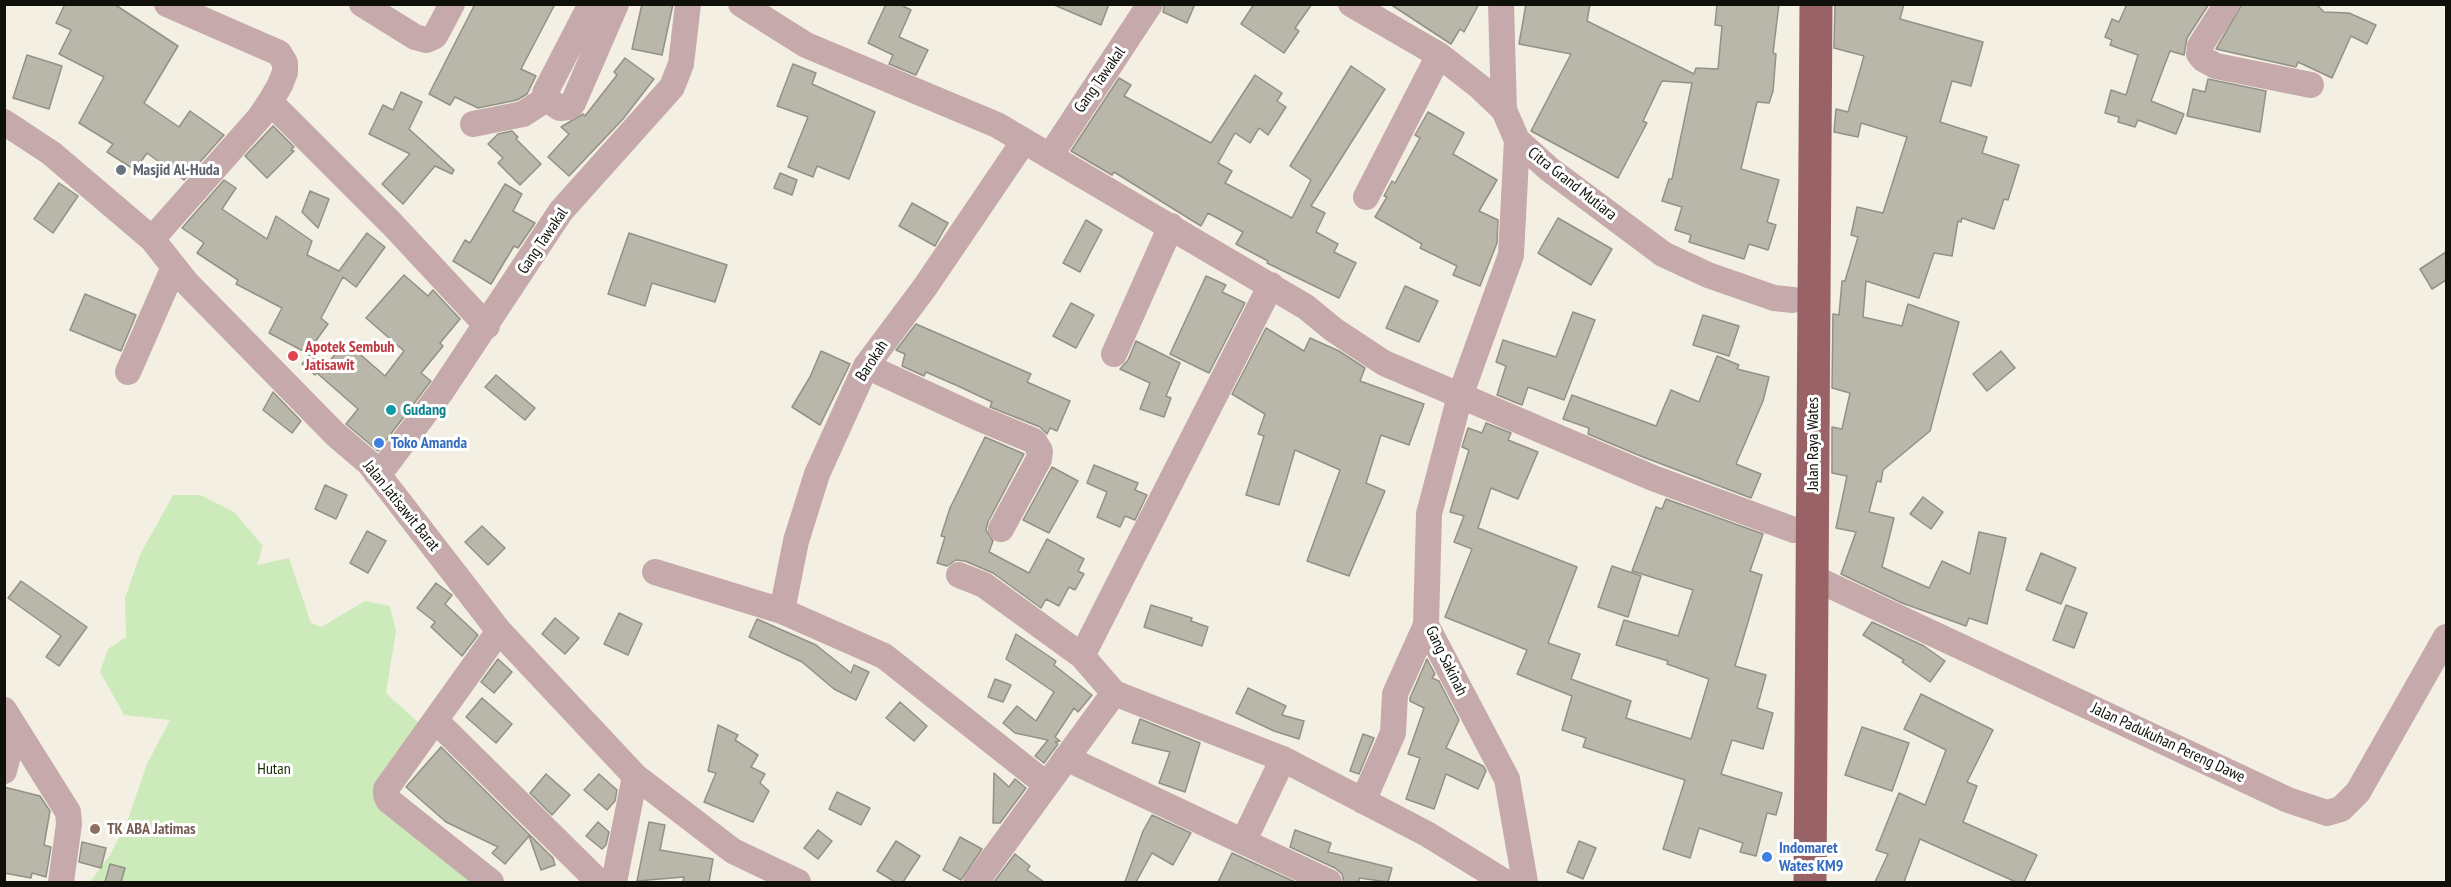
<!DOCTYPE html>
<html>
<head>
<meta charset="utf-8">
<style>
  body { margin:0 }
  #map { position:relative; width:2451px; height:887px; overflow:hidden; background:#f3f0e3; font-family:"PT Sans Narrow",sans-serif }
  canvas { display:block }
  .frame { position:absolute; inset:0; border:6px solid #10100b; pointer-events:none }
</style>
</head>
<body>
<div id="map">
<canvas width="2451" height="887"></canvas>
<div class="frame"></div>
</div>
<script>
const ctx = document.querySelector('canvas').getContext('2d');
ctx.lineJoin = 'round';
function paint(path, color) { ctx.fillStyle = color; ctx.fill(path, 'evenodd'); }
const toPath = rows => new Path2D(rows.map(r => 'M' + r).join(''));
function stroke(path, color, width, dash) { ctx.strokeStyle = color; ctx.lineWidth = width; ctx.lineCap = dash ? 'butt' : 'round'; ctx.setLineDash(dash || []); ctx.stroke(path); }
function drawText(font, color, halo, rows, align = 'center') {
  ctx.font = font + ' "PT Sans Narrow",sans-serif'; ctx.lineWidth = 6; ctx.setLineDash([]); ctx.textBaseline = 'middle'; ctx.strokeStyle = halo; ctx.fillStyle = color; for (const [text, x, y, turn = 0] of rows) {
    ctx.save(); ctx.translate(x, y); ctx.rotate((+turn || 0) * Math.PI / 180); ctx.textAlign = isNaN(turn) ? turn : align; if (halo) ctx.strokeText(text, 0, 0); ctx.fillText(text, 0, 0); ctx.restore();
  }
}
paint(toPath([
  [173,495,200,495,234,512,263,546,257,565,289,558,311,623,321,627,365,601,390,606,396,631,386,693,429,732,387,789,491,882,90,882,110,855,127,822,147,764,170,720,124,715,100,672,108,649,126,637,125,598,140,555]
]), '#cdebba');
const building = toPath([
  [65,4,114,4,178,46,144,103,179,127,190,111,224,135,184,180,147,153,135,170,107,152,113,144,79,123,104,77,59,54,71,30,56,23,65,4],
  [475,4,555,4,521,69,536,76,527,94,517,100,478,108,455,97,450,105,429,94,475,4],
  [642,4,673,4,662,55,632,49,642,4],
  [886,4,899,4,911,10,899,37,928,50,916,75,889,64,893,55,868,43,886,4],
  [1052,4,1109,4,1101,25,1052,4],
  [1165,4,1195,4,1187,23,1163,12,1165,4],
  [1254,4,1312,4,1295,28,1299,31,1284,53,1241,24,1254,4],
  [1390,4,1479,4,1464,32,1460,29,1451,44,1390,4],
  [1526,4,1590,4,1587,21,1694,74,1696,68,1718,69,1722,26,1715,25,1717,4,1779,4,1773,53,1776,54,1773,91,1769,103,1757,102,1741,169,1779,180,1767,222,1776,225,1768,250,1749,244,1744,259,1689,242,1691,235,1675,230,1682,207,1662,201,1669,179,1672,179,1692,83,1662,81,1643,121,1647,123,1618,178,1531,131,1571,54,1519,44,1526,4],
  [1835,4,1904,4,1900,19,1983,42,1971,86,1952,81,1940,122,1987,137,1982,153,2019,165,2008,200,2004,199,1994,229,1962,218,1961,222,1958,221,1952,256,1934,253,1919,298,1866,281,1863,317,1902,326,1908,304,1959,322,1930,431,1883,470,1881,482,1877,481,1869,512,1894,518,1882,567,1929,588,1942,561,1970,574,1979,532,2006,538,1987,624,1969,618,1966,626,1902,603,1841,574,1856,532,1836,528,1847,476,1832,473,1832,427,1842,429,1850,393,1832,388,1833,314,1839,315,1842,281,1845,281,1858,237,1851,235,1857,207,1883,213,1907,137,1861,123,1858,137,1834,132,1836,109,1848,112,1864,56,1834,48,1835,4],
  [2127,4,2209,4,2187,38,2184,55,2170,51,2151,101,2184,114,2176,134,2138,120,2135,127,2118,122,2119,117,2105,113,2111,90,2126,95,2138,55,2110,45,2112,40,2105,37,2112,19,2119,22,2127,4],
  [2242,4,2316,4,2324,12,2349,13,2376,25,2367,44,2351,36,2332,78,2298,62,2296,67,2216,49,2242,4],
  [27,55,62,66,49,109,13,98,27,55],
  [625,58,654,79,623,119,569,176,548,157,569,134,561,127,583,114,585,116,617,75,614,72,625,58],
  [793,64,816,73,812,84,875,112,849,179,817,166,813,177,788,167,808,117,777,106,793,64],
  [1351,66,1385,89,1311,206,1325,213,1316,232,1338,244,1334,252,1356,263,1339,298,1267,263,1268,261,1236,244,1243,232,1208,213,1201,226,1114,172,1112,175,1071,151,1119,78,1131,85,1124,96,1211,143,1255,75,1282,93,1277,101,1286,107,1268,135,1259,128,1250,143,1235,133,1218,163,1232,171,1225,183,1292,218,1311,180,1290,166,1351,66],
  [2208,79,2266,91,2260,132,2187,116,2193,89,2205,92,2208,79],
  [401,92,422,102,409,129,454,170,452,174,435,166,403,204,382,184,410,154,369,134,383,105,393,110,401,92],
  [1428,112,1464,133,1453,154,1497,180,1479,211,1498,220,1497,243,1480,286,1453,275,1457,266,1420,248,1422,244,1375,217,1387,197,1384,196,1392,181,1395,183,1420,138,1415,135,1428,112],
  [273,126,294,147,291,150,294,151,267,178,245,156,273,126],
  [512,131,518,137,516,139,541,164,520,185,498,163,503,158,488,144,498,134,512,131],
  [780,173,797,180,792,195,774,188,780,173],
  [224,180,236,188,222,209,267,239,276,216,312,241,307,255,339,271,367,233,385,247,356,287,343,277,321,318,328,324,307,353,269,333,282,308,236,284,238,280,197,253,204,243,182,228,224,180],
  [59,183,78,196,53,233,34,219,59,183],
  [505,184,522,194,513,211,535,223,518,248,514,246,491,284,453,261,465,240,470,243,505,184],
  [310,191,329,199,318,228,302,212,310,191],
  [912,203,948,223,935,246,899,226,912,203],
  [1558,218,1612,249,1591,285,1538,253,1558,218],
  [1086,220,1102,230,1080,272,1063,263,1086,220],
  [629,233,727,265,715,302,652,283,645,306,608,294,629,233],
  [2446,252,2446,280,2432,289,2420,269,2446,252],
  [404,275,428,296,433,290,460,319,440,343,443,346,421,373,431,381,378,451,346,424,358,409,318,374,346,342,385,376,404,351,366,318,404,275],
  [1206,276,1226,285,1222,292,1245,303,1209,373,1170,354,1206,276],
  [1405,286,1438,301,1419,342,1386,328,1405,286],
  [85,294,136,315,121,351,70,330,85,294],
  [1071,303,1094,315,1076,348,1053,336,1071,303],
  [1573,312,1595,320,1564,400,1528,387,1522,405,1497,395,1506,366,1496,362,1503,340,1556,357,1573,312],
  [1703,315,1739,326,1729,356,1693,345,1703,315],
  [916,324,1031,374,1027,382,1070,401,1057,431,1050,428,1047,434,1040,427,990,407,992,402,958,386,926,372,924,376,902,366,905,354,896,350,916,324],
  [1266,328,1304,351,1310,338,1339,351,1365,368,1360,381,1424,404,1409,445,1381,435,1366,483,1385,491,1349,576,1307,561,1340,470,1295,450,1279,505,1246,495,1264,436,1258,434,1265,414,1232,394,1266,328],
  [1136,341,1180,363,1166,396,1171,398,1164,417,1140,409,1150,383,1120,369,1128,360,1136,341],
  [821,351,850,364,820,425,792,407,810,377,821,351],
  [2001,351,2015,368,1987,391,1973,374,2001,351],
  [312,352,325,363,315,375,302,364,312,352],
  [1717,356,1739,365,1737,369,1769,377,1763,401,1736,464,1761,474,1751,498,1643,457,1588,434,1589,428,1563,419,1572,395,1656,426,1671,390,1699,402,1717,356],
  [496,375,535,408,525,420,485,387,496,375],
  [273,392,301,421,292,433,263,410,273,392],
  [1486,423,1511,433,1508,440,1538,452,1518,499,1491,488,1478,528,1577,567,1548,643,1580,654,1571,679,1631,701,1626,718,1691,739,1709,679,1667,664,1668,661,1616,645,1624,620,1678,636,1693,590,1632,571,1656,507,1662,509,1666,499,1763,534,1750,571,1762,575,1735,666,1766,675,1757,708,1773,713,1763,749,1732,740,1721,774,1782,793,1776,815,1767,813,1756,856,1740,852,1743,843,1699,828,1690,858,1663,849,1685,780,1583,747,1586,738,1562,730,1572,696,1517,674,1527,650,1445,617,1472,549,1454,542,1464,516,1450,512,1469,450,1462,447,1468,428,1482,433,1486,423],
  [985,437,1024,454,988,522,986,530,993,541,989,552,1029,573,1047,539,1084,559,1078,571,1084,574,1075,590,1069,587,1059,606,1046,599,1041,608,993,573,965,561,956,560,947,566,937,563,945,537,941,536,950,508,985,437],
  [1094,465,1138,483,1135,490,1147,495,1135,520,1125,516,1120,527,1097,517,1107,492,1087,483,1094,465],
  [1052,467,1078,481,1049,533,1023,520,1052,467],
  [325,485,347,495,336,519,315,509,325,485],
  [1923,497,1943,512,1931,529,1910,514,1923,497],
  [482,526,505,548,488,565,465,542,482,526],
  [367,531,386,541,368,573,350,563,367,531],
  [2041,553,2076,568,2061,604,2026,590,2041,553],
  [1612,566,1641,576,1628,617,1598,607,1612,566],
  [21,581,87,627,59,666,46,657,61,636,8,598,21,581],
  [436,583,452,595,445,604,478,635,462,656,431,627,435,622,417,608,436,583],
  [1151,605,1192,618,1191,621,1208,627,1202,646,1144,627,1151,605],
  [2066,605,2087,613,2074,648,2053,640,2066,605],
  [619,613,642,624,628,655,604,644,619,613],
  [555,618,579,638,565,654,542,634,555,618],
  [757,619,816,645,851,673,854,665,869,672,856,700,834,689,802,662,749,637,757,619],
  [1872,622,1924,646,1945,661,1930,682,1902,662,1904,660,1863,635,1872,622],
  [1016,634,1056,661,1054,665,1092,695,1078,712,1074,708,1055,737,1060,741,1055,742,1058,744,1044,763,1035,756,1048,740,1015,733,1003,723,1017,706,1036,721,1054,692,1006,659,1016,634],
  [498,659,512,672,494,693,481,682,498,659],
  [1427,659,1435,674,1432,678,1439,681,1459,720,1446,748,1483,766,1486,771,1478,789,1446,774,1434,809,1406,799,1420,758,1408,754,1424,708,1410,701,1410,698,1427,659],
  [995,679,1011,685,1003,702,988,697,995,679],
  [1248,688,1286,706,1282,715,1304,721,1299,739,1274,731,1236,713,1248,688],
  [1921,694,1993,730,1967,782,1977,786,1963,822,2037,855,2024,882,2016,882,1920,839,1904,882,1875,882,1888,854,1876,850,1899,793,1925,805,1946,750,1904,729,1921,694],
  [482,698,512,724,496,743,466,717,482,698],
  [900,702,927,726,914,741,886,718,900,702],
  [1140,719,1200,743,1185,792,1159,783,1170,752,1132,743,1140,719],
  [718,725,738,735,735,740,758,755,751,767,765,774,760,783,769,791,753,822,704,802,716,773,708,771,718,725],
  [1862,727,1909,743,1892,791,1845,775,1862,727],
  [1363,734,1374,738,1359,774,1350,771,1363,734],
  [441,747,553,858,555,865,541,870,529,836,505,864,492,853,498,847,446,822,406,787,441,747],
  [994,773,1009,787,1015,779,1026,788,1000,823,993,823,994,773],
  [546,774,570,795,552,815,530,793,546,774],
  [599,774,617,790,615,801,607,810,584,790,599,774],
  [4,787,40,796,50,811,44,845,51,847,46,877,32,873,31,878,4,873,4,787],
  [837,792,870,808,861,825,829,809,837,792],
  [1152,815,1191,833,1173,865,1152,853,1136,882,1125,882,1143,831,1152,815],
  [598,822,609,832,606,845,602,849,586,836,598,822],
  [649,822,665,825,660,850,713,859,709,882,683,882,684,877,637,881,649,822],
  [818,830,832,841,818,859,804,848,818,830],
  [1295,830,1331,843,1328,852,1392,868,1388,882,1359,878,1359,882,1344,882,1342,874,1335,868,1290,847,1295,830],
  [960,837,982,849,961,880,943,870,960,837],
  [896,841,920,856,903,882,895,882,877,871,896,841],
  [1579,841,1596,848,1583,879,1567,872,1579,841],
  [82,842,106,848,101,868,79,862,82,842],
  [1232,853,1295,882,1218,882,1232,853],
  [1015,854,1030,866,1027,870,1044,882,994,882,1015,854],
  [110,864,125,868,121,882,105,882,110,864]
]);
paint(building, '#b9b7aa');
stroke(building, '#939185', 1.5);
stroke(toPath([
  [167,4,279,53,285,63,285,72,280,85,270,102],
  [362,4,415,37,426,40,435,36,452,4],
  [591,4,545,93,546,99,560,108,569,107,573,103,616,4],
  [741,4,806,45,997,125,1306,307,1334,330,1384,363,1653,478,1794,530],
  [1351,4,1439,55,1480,87,1504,110,1517,140,1549,169,1663,254,1708,275,1774,298,1793,300],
  [1501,4,1504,110],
  [2227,4,2200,46,2199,54,2203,59,2216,66,2311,85],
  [4,122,51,153,152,239,186,282,335,434,369,463,499,631,635,776,733,851,798,882],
  [473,124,523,114,546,99],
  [1517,140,1511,255,1460,396,1429,514,1426,625,1507,779,1525,882],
  [1050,156,1150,4],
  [1366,197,1439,55],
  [152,239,260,117,270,102,392,224,487,326],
  [1271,285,1082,656,1114,693,1283,759,1427,834,1505,882],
  [1114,354,1171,226],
  [866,366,981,419,1034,441,1040,451,1039,459,1001,529],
  [128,372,174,267],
  [376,473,386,465,441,392,561,211,672,87,681,64,688,4],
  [655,572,782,611,884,656,1047,785],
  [959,575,984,585,1082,656],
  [1812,577,2288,800,2327,813,2341,809,2358,792,2446,637],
  [782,611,796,541,817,474,866,366,925,287,1024,141],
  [4,710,68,812,69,824,61,882],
  [437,722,599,882],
  [1066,758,1329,882],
  [4,771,15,728],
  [1363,801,1393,733,1395,694,1426,625],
  [1244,840,1283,759],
  [491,882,388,800,386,795,386,789,499,631],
  [614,882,635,776],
  [976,882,1114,693]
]), '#c6a9aa', 26);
stroke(toPath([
  [1810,882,1816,4]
]), '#986266', 33);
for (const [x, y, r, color] of [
  [121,170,6,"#6b7280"],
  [293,356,6,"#e0444e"],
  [391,410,6,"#0f9aa8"],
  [379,443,6,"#3f7fe0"],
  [95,829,6,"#8d6e63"],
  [1767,857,6,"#3f7fe0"]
]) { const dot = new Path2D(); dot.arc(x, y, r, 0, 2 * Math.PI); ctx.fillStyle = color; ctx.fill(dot); stroke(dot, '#fff', 2); }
drawText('16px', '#10100b', '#fff', [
  ["Gang Tawakal",1100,80,-55],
  ["Citra Grand Mutiara",1572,184,38],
  ["Gang Tawakal",543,241,-56],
  ["Barokah",872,361,-57],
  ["Jalan Raya Wates",1813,444,-90],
  ["Jalan Jatisawit Barat",401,506,51],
  ["Gang Sakinah",1446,661,64],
  ["Jalan Padukuhan Pereng Dawe",2168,743,25]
]);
drawText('bold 16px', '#5b616d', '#fff', [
  ["Masjid Al-Huda",133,170]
], 'left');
drawText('bold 16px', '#be3a42', '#fff', [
  ["Apotek Sembuh",305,347],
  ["Jatisawit",305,365]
], 'left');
drawText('bold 16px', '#0d838f', '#fff', [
  ["Gudang",403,410]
], 'left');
drawText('bold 16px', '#366cbe', '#fff', [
  ["Toko Amanda",391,443],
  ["Indomaret",1779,848],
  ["Wates KM9",1779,866]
], 'left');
drawText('16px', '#163200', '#fff', [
  ["Hutan",274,769]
]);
drawText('bold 16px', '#785e54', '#fff', [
  ["TK ABA Jatimas",107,829]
], 'left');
</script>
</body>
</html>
